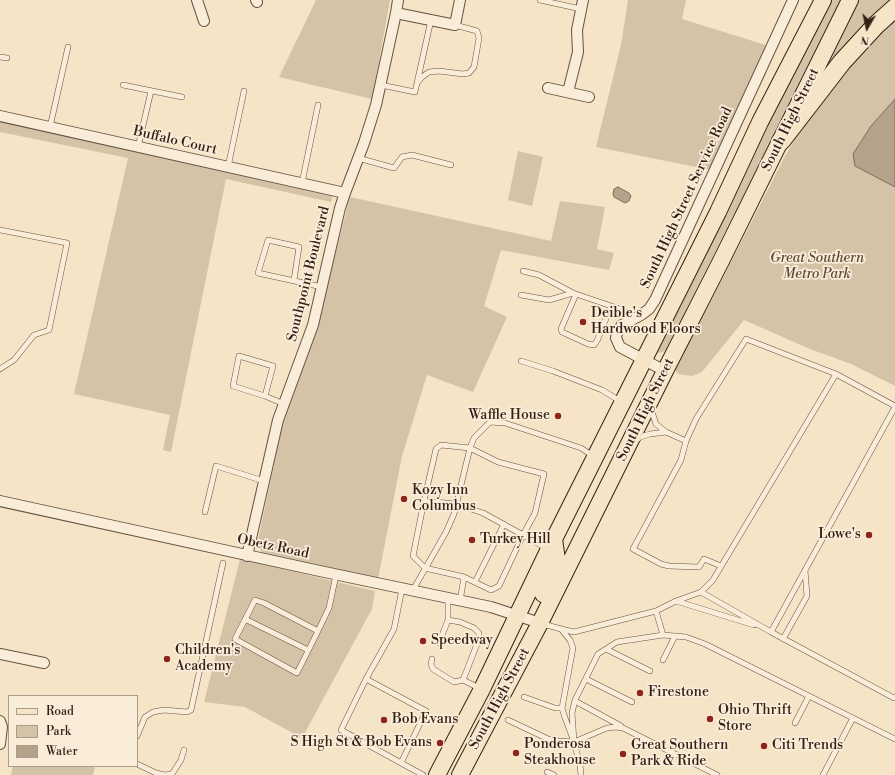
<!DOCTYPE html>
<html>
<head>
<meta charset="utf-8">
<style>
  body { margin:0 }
  #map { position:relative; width:895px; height:775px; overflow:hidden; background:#f6e4c6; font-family:"Libre Bodoni",serif }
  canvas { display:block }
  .legend { position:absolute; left:8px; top:695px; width:130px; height:72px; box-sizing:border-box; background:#f9edda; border:1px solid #ab9b8b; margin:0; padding:5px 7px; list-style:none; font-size:12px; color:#352115 }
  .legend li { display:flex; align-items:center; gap:8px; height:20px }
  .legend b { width:20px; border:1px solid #ab9b8b }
  .north { position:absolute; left:847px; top:8px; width:40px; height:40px; -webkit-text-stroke:3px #f9edda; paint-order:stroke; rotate:189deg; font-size:11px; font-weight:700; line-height:16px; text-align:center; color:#352115 }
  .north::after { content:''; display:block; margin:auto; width:14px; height:18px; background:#352115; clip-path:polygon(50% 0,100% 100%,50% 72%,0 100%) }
</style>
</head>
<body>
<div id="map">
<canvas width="895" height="775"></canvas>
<ul class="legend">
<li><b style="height:5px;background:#f6e4c6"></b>Road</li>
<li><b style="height:11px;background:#d5c3a8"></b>Park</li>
<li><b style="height:11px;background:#b4a28a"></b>Water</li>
</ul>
<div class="north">N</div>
</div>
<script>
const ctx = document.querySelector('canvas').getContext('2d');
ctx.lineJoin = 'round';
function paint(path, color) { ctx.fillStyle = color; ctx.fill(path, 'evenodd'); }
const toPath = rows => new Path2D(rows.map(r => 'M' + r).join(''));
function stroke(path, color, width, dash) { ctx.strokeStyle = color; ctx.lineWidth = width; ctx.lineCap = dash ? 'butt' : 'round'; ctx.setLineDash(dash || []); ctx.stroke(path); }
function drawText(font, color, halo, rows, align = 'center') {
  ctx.font = font + ' "Libre Bodoni",serif'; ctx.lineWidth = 3.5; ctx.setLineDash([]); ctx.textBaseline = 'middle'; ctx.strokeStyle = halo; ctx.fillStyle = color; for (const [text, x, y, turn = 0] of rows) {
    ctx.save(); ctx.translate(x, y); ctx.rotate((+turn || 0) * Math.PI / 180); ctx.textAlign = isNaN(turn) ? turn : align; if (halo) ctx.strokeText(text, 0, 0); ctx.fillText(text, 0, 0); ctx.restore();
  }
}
paint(toPath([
  [316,0,390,0,372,99,279,77],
  [628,0,686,0,682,19,769,46,711,170,596,147,621,45],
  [830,0,842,0,665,351,653,355],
  [858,0,891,0,882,6,827,66],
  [895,14,895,386,851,364,810,349,744,320,702,372,692,376,678,374,674,368,708,307,784,158,805,121,846,65],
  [0,120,333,193,331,202,226,179,171,452,163,450,170,415,74,394,128,158,0,132],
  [518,151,543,157,532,206,508,200],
  [350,197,551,241,560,201,605,207,597,249,614,253,609,270,501,250,484,306,507,317,473,392,427,375,402,456,378,579,264,555,257,545,283,422,315,332],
  [240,559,375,591,372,609,302,738,245,707,204,702],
  [13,766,95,766,93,775,11,775]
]), '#d5c3a8');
const water = toPath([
  [895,99,895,187,855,166,853,154,871,126,895,99],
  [618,187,629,193,631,196,629,201,625,203,614,197,613,194,614,189,618,187]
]);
paint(water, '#b4a28a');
stroke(water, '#816e5b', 1);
const lane = toPath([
  [540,0,581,9],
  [0,57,7,58],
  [418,82,422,77,429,72,439,71,463,74,469,73,474,67,479,38,477,31,455,25],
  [123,85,182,97],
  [381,85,415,92,431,20],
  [50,127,68,47],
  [138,147,151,91],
  [358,158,394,168,402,157,412,155,451,165],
  [228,167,244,91],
  [302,183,318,105],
  [0,230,67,243,49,330,34,335,14,360,0,369],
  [523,271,539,275,573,293],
  [294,280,299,247,268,240,258,273,322,287],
  [576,294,561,329,562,332,588,344,594,345,597,341,611,306],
  [521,295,549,300,573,293,623,310,633,319],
  [521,361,553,371,602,390,620,401],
  [836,374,895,406],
  [265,396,273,366,239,356,233,386,265,396,284,404],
  [637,440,640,437,650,434,666,432],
  [686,441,681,460,633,549,661,564,669,566,699,567,704,559,721,566],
  [424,501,436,449,441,445,470,448,498,462,544,474,535,513,523,535,546,548],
  [205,512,216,466,264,481],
  [475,582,504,524],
  [402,589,394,629,366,679,341,730,423,775],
  [413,590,446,532,454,514,470,448,474,438,490,422,505,423,581,448,593,456],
  [701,592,771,632,894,698,895,697],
  [448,599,448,620,460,622,474,628,479,633,479,639,463,680,481,689],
  [460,601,464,577,425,568,413,556,424,501,456,504,483,513,523,535,499,586,491,590,464,577],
  [676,601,754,625],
  [245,619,308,650],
  [543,624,561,629,574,632,656,611,676,601,701,592,713,580,836,374,746,339,696,419,686,441,666,432,656,424,651,409],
  [561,629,570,640,573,648,562,708,564,715,574,742,580,765,581,775],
  [318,631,264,603,255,600,235,639,297,673,316,635,329,608,336,575],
  [771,632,895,407],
  [663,635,686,637,705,644,895,739],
  [783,639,807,596,805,570],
  [439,643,448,620],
  [606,649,650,671],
  [432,659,431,664,433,669,454,682,463,680],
  [663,660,675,636],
  [366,679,426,711,401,763],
  [586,679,632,702],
  [524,697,555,708,562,708],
  [575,701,621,726],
  [508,720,548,739,558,741,574,742,607,728,616,727,623,728,717,775],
  [795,723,809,696],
  [137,736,145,717,153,712,164,710,187,712,191,710,223,563],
  [574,742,572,713,575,700,598,654,617,642,663,635,656,611],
  [137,764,156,773,165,775,172,774,181,760,184,750],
  [547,772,554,775],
  [823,775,853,718]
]);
const street = toPath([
  [197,0,204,21],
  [256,0,257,2],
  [396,13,455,25,460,0],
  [548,88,589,97],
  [568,92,578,52,577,30,583,0],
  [0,116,345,193],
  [665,371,620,347,616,338,617,333,622,325,641,315,649,309,655,300,793,0],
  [0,501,315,570,491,607,540,623],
  [247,556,278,420,313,325,340,208,345,193,364,143,376,105,396,13,398,0],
  [0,654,44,663],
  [0,721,2,727,0,744]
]);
const primary = toPath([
  [543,594,557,560,554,539],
  [437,775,482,689,549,549,718,212,760,122,823,0],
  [460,775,540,623,665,371,721,261,850,0]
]);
const highway = toPath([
  [781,141,842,62,876,25,895,8]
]);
stroke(lane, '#655241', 6);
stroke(street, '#655241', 12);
stroke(primary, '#352115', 18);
stroke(highway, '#352115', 20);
stroke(lane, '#f9edda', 5);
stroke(street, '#f9edda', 10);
stroke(primary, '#f6e4c6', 16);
stroke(highway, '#f6e4c6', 18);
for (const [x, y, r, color] of [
  [583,322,4,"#8f2418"],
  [558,416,4,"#8f2418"],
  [404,499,4,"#8f2418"],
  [869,535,4,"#8f2418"],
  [472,540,4,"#8f2418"],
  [423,641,4,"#8f2418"],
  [167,659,4,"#8f2418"],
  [640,693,4,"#8f2418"],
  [710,719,4,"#8f2418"],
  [384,720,4,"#8f2418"],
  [440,743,4,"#8f2418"],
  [764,746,4,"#8f2418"],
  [516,753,4,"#8f2418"],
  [623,754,4,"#8f2418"]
]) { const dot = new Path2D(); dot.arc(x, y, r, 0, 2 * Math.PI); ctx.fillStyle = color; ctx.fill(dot); stroke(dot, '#f9edda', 1.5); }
drawText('14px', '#352115', '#f9edda', [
  ["South High Street",791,120,-64],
  ["Buffalo Court",175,141,13],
  ["South High Street Service Road",687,198,-65],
  ["Southpoint Boulevard",309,274,-76],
  ["South High Street",646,410,-64],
  ["Obetz Road",273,547,12],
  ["South High Street",500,699,-62]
]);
drawText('italic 14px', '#5d4a3a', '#f9edda', [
  ["Great Southern",817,259],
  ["Metro Park",817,275]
]);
drawText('14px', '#352115', '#f9edda', [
  ["Deible's",591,314],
  ["Hardwood Floors",591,330],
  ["Waffle House",550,416,"right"],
  ["Kozy Inn",412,491],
  ["Columbus",412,507],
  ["Lowe's",861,535,"right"],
  ["Turkey Hill",480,540],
  ["Speedway",431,641],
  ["Children's",175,651],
  ["Academy",175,667],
  ["Firestone",648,693],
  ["Ohio Thrift",718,711],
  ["Store",718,727],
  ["Bob Evans",392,720],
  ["S High St & Bob Evans",432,743,"right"],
  ["Ponderosa",524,745],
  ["Steakhouse",524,761],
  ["Great Southern",631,746],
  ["Park & Ride",631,762],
  ["Citi Trends",772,746]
], 'left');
</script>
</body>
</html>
